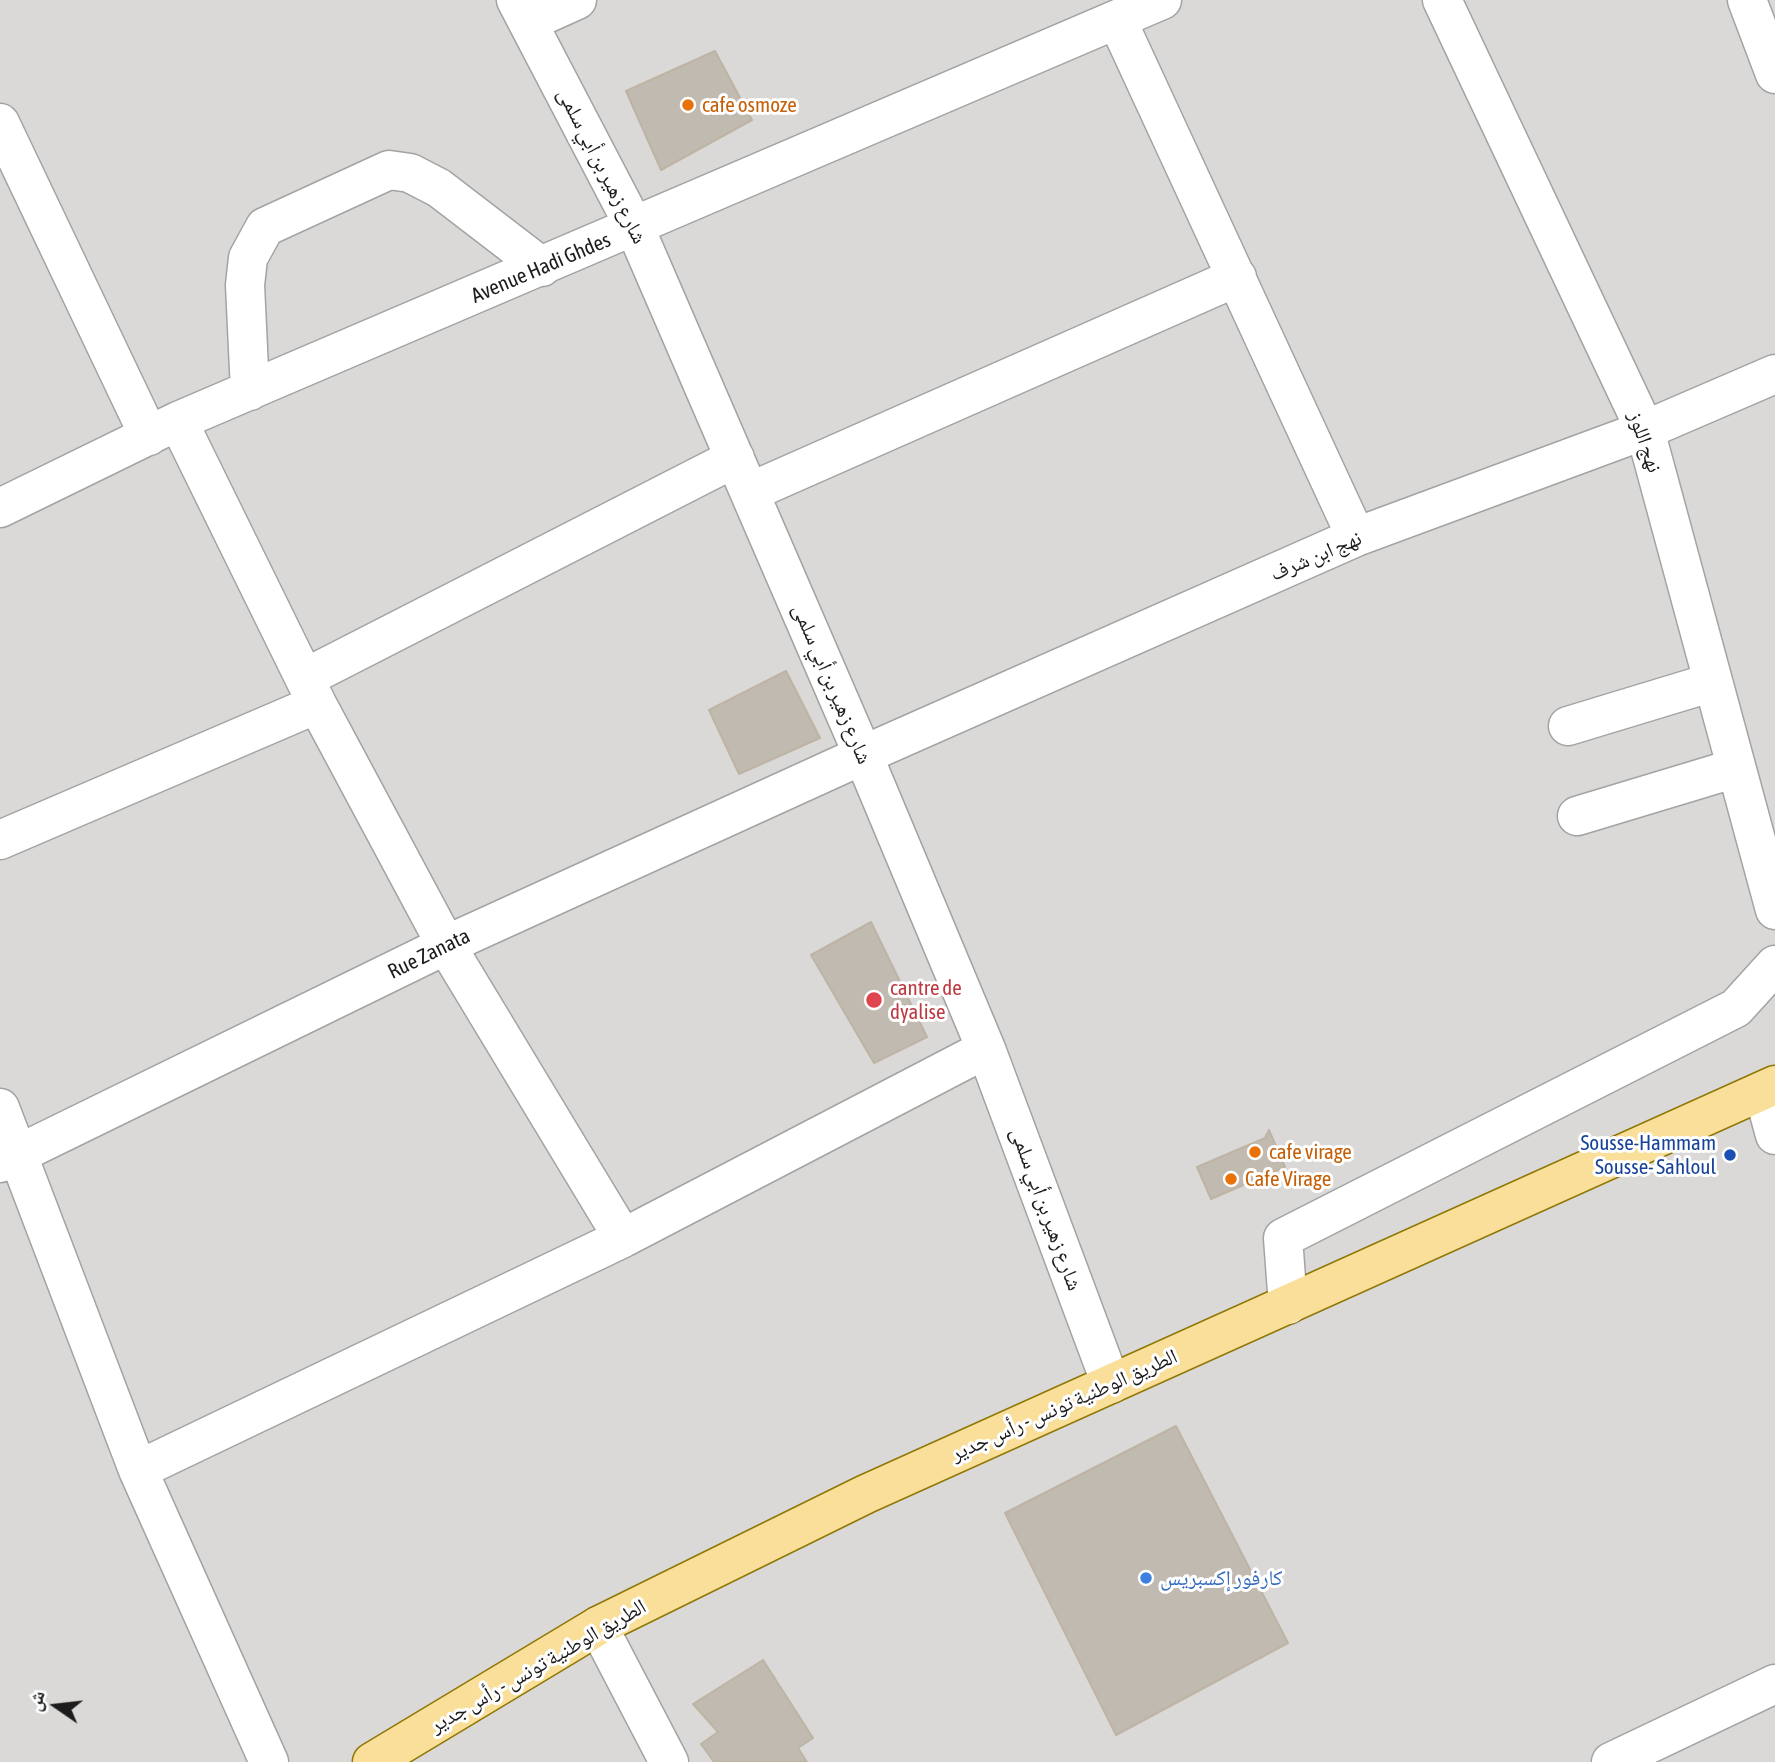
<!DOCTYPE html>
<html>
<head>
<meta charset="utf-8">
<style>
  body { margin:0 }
  #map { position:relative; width:1775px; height:1762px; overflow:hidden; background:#edebe1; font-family:"Asap Condensed","Noto Naskh Arabic",sans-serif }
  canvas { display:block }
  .north { position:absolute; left:21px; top:1671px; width:70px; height:70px; -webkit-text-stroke:5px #fff; paint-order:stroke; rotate:284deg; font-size:19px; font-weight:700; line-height:28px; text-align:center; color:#1c1c1c }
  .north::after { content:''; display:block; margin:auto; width:24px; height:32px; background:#1c1c1c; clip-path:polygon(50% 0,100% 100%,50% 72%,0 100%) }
</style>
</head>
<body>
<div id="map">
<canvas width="1775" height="1762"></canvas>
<div class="north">ش</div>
</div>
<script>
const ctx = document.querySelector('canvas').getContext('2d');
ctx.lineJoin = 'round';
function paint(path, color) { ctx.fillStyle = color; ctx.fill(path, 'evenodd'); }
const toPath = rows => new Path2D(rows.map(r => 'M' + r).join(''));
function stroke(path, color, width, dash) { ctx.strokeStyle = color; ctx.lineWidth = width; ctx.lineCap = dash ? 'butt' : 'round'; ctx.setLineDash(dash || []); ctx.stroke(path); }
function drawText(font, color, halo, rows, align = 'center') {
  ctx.font = font + ' "Asap Condensed","Noto Naskh Arabic",sans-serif'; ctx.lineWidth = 6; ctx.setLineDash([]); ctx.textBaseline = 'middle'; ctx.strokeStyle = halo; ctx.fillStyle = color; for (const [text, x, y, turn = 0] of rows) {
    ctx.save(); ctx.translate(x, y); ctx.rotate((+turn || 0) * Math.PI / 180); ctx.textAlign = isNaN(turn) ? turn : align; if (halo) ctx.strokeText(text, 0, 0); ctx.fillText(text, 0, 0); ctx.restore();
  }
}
paint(toPath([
  [0,0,1775,0,1775,1762,0,1762]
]), '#dad9d8');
const building = toPath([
  [715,51,752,120,661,170,626,91,715,51],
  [786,671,820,738,739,774,709,710,786,671],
  [871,922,927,1037,874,1063,811,955,871,922],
  [1269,1130,1285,1167,1211,1199,1197,1167,1265,1138,1269,1130],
  [1176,1426,1288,1643,1116,1735,1005,1513,1176,1426],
  [763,1660,813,1738,798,1748,807,1762,714,1762,701,1744,718,1732,693,1704,763,1660]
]);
paint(building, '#c1bab1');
stroke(building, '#beb4a4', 2);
const minor = toPath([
  [516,0,635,228,863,755,986,1049,1111,1384],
  [1442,0,1645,430,1775,910],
  [1747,0,1775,74],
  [1117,20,1356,537],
  [528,22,577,0],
  [0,123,149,436],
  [250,391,245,285,248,258,265,227,389,170,410,173,439,188,542,267],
  [178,421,317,704,446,945,623,1238],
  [750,492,1237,277],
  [0,508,178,421,1162,0],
  [305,678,735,458],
  [1568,726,1713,682],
  [1577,816,1736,768],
  [0,840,317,704],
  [1763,1091,1775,1135],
  [0,1108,138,1470,269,1762],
  [0,1163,446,945,863,755,1356,537,1645,430,1775,374],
  [1288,1305,1283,1238,1736,1008,1775,965],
  [138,1470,623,1238,986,1049],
  [598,1626,669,1762],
  [1611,1762,1775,1684]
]);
const major = toPath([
  [372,1762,598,1626,866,1494,1775,1085]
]);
stroke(minor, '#a3a3a3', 41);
stroke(major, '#8f7704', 41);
stroke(minor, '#fff', 38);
stroke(major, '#f9df9a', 38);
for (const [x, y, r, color] of [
  [688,105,7,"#e8710a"],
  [874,1000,9,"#e0444e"],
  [1255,1152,7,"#e8710a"],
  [1730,1155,7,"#1a4fb4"],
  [1231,1179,7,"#e8710a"],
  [1146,1578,7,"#3f7fe0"]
]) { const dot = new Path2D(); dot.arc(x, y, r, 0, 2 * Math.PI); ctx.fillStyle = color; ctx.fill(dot); stroke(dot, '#fff', 2.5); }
drawText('21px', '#c56008', '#fff', [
  ["cafe osmoze",702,105],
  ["cafe virage",1269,1152],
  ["Cafe Virage",1245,1179]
], 'left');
drawText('21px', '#1c1c1c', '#fff', [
  ["شارع زهير بن أبي سلمى",602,166,63],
  ["Avenue Hadi Ghdes",541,268,-23],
  ["نهج اللوز",1645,442,71],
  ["نهج ابن شرف",1316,556,-23],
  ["شارع زهير بن أبي سلمى",832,684,67],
  ["Rue Zanata",429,954,-26],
  ["شارع زهير بن أبي سلمى",1046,1209,70],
  ["الطريق الوطنية تونس - رأس جدير",1064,1405,-24],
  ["الطريق الوطنية تونس - رأس جدير",538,1666,-30]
]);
drawText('21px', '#be3a42', '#fff', [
  ["cantre de",890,988],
  ["dyalise",890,1012]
], 'left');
drawText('21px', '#164399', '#fff', [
  ["Sousse-Hammam",1716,1143],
  ["Sousse- Sahloul",1716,1167]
], 'right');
drawText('21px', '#366cbe', '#fff', [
  ["كارفور إكسبريس",1160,1578]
], 'left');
</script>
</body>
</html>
